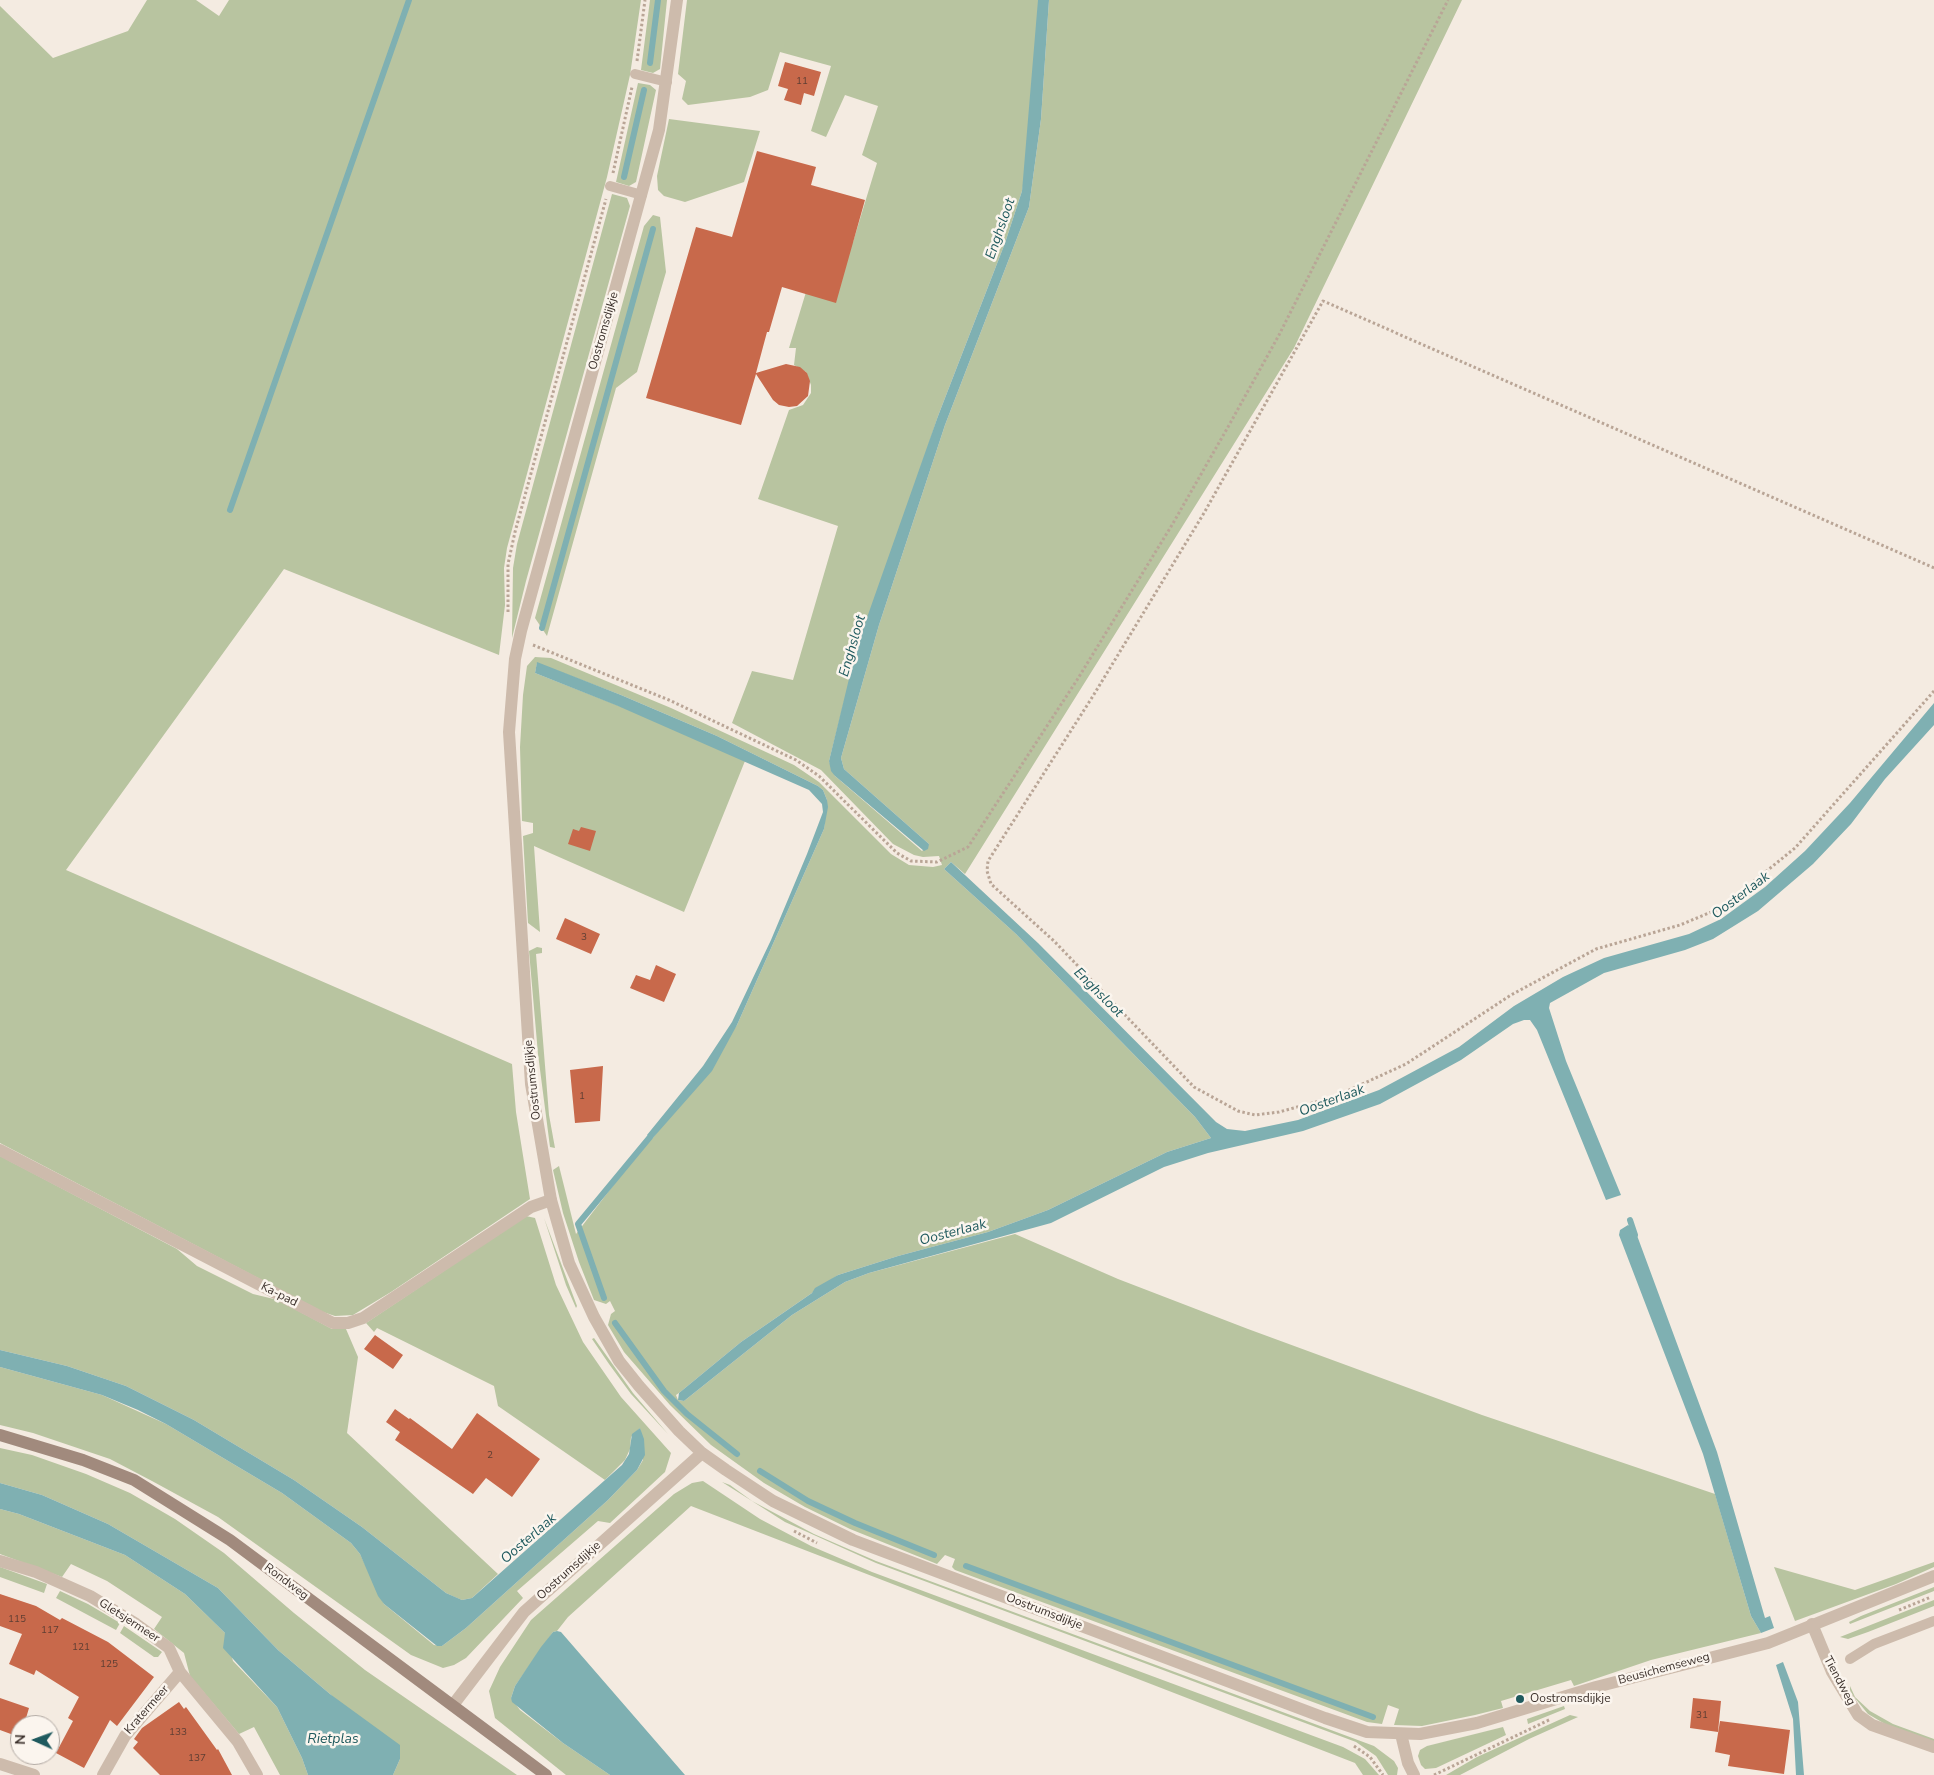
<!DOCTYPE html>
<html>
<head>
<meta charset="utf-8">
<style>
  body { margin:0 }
  #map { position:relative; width:1934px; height:1775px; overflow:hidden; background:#f4ebe1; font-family:"Nunito Sans",sans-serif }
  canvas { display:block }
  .north { position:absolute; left:10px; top:1715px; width:50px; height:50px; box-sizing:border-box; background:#fbf5ee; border:1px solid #aea6a0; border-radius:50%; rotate:272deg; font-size:14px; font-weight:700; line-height:20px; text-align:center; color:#3b302b }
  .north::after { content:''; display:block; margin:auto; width:18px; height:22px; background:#1f5a5e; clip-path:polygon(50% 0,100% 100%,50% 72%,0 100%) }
</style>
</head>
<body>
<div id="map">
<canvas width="1934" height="1775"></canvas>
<div class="north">N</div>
</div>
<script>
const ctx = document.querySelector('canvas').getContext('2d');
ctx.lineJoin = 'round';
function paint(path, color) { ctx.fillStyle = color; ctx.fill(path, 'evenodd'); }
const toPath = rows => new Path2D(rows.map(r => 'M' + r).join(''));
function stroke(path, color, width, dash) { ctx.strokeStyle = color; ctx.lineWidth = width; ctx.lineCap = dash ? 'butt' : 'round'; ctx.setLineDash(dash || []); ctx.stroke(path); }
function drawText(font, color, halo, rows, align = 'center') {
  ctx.font = font + ' "Nunito Sans",sans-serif'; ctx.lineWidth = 5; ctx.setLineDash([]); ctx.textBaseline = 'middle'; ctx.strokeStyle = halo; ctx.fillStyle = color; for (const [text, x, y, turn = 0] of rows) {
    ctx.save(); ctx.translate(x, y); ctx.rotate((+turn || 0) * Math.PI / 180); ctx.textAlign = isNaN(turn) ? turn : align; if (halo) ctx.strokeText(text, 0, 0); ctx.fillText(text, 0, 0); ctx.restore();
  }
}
paint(toPath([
  [147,0,196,0,219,16,229,0,641,0,630,75,607,177,507,548,504,568,505,605,499,655,284,569,66,870,512,1064,516,1112,530,1199,391,1292,353,1315,335,1316,323,1312,0,1143,0,6,53,58,128,31],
  [650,0,667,0,660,69,653,73,641,70],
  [687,0,1042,0,1033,138,1022,191,1005,243,938,416,844,702,829,761,835,776,922,851,929,844,844,769,841,758,879,625,945,425,1029,207,1041,119,1049,0,1462,0,1294,348,965,874,951,862,944,869,1016,934,1195,1117,1211,1138,1167,1152,1048,1210,988,1232,898,1256,838,1275,741,1342,679,1393,676,1395,678,1400,684,1401,792,1315,845,1282,869,1273,1015,1234,1118,1279,1248,1329,1482,1415,1715,1494,1751,1616,1761,1633,1651,1660,1574,1686,1571,1680,1501,1701,1503,1708,1475,1715,1422,1726,1394,1725,1399,1709,1388,1705,1382,1724,1367,1722,955,1570,952,1567,955,1559,945,1555,937,1564,850,1529,805,1507,764,1483,711,1445,670,1405,624,1352,608,1325,611,1314,615,1311,610,1301,606,1304,594,1300,579,1262,563,1213,553,1170,559,1166,576,1234,638,1153,650,1138,652,1139,737,1025,824,829,827,800,823,790,818,786,717,736,621,695,537,663,535,673,747,756,684,912,534,846,540,932,528,923,523,836,533,833,533,823,522,821,520,747,523,695,527,666,535,657,551,658,671,708,794,765,819,782,891,854,909,865,933,867,942,865,939,856,923,857,914,855,893,844,821,770,732,723,752,671,793,680,838,526,758,499,789,410,803,405,811,393,811,385,806,372,794,365,796,348,789,348,806,292,853,242,877,163,862,155,878,106,845,95,826,137,811,131,831,66,780,52,768,90,750,97,688,105,682,99,686,81,678,74],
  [638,83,650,85,656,90,636,182,629,186,616,182],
  [669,119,760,131,744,182,685,202,664,196,658,190,657,176],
  [612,194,627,198,630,206,526,581,512,638,513,568,517,544],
  [653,215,660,217,666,272,637,372,616,388,547,636,535,618,644,226],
  [537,947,542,948,542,953,536,954,549,1115,555,1148,550,1147,538,1054,529,951],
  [0,1156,177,1249,197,1266,253,1294,278,1300,332,1329,346,1329,358,1357,347,1433,498,1574,472,1598,462,1600,457,1598,446,1593,362,1527,294,1480,194,1420,126,1386,67,1366,0,1350],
  [526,1216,535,1218,556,1285,583,1342,621,1397,671,1453,665,1472,610,1523,598,1521,517,1591,523,1598,466,1658,454,1665,443,1668,411,1655,218,1517,152,1481,110,1459,33,1433,0,1425,0,1367,102,1395,166,1424,282,1493,351,1543,360,1554,384,1604,434,1645,442,1646,466,1628,608,1500,637,1470,643,1460,640,1428,631,1437,630,1449,625,1460,605,1480,498,1406,494,1386,377,1328,374,1332,366,1323],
  [544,1218,577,1306,576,1308,566,1285],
  [594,1338,633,1393,668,1434,631,1394,609,1364,592,1339],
  [0,1448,32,1455,86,1474,130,1493,175,1519,224,1553,294,1613,365,1670,517,1775,393,1775,400,1759,330,1694,278,1650,218,1588,108,1524,42,1495,0,1483],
  [703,1481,760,1519,811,1546,872,1572,1343,1747,1365,1759,1379,1775,1363,1775,1355,1763,691,1506,568,1617,557,1631,553,1632,515,1686,511,1698,520,1710,563,1743,610,1775,566,1775,495,1718,489,1691,500,1667,531,1620,674,1494,692,1483],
  [722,1482,730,1485,752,1501,814,1534,876,1561,1374,1746,1394,1761,1398,1768,1397,1775,1388,1775,1376,1756,1356,1742,876,1563,785,1522],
  [0,1509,19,1514,125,1555,185,1594,225,1633,233,1661,277,1707,302,1758,308,1775,280,1775,254,1727,239,1734,190,1676,184,1653,154,1629,162,1617,107,1581,71,1564,62,1577,0,1554],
  [1934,1562,1934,1567,1896,1584,1795,1621,1774,1567,1855,1590],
  [0,1567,47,1584,44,1593,0,1577],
  [1934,1587,1934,1591,1850,1624,1849,1622,1861,1616],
  [60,1591,88,1604,120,1623,116,1630,56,1598],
  [1934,1600,1934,1606,1868,1632,1848,1639,1840,1637],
  [124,1626,162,1652,158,1657,154,1657,120,1633],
  [1850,1686,1855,1697,1870,1711,1893,1724,1934,1739,1934,1743,1885,1724,1868,1714,1850,1692],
  [1564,1706,1565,1709,1528,1724,1527,1719],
  [1570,1715,1578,1717,1529,1739,1460,1775,1446,1775,1477,1757],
  [1503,1727,1506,1735,1436,1768,1425,1769,1421,1765,1418,1756,1420,1750,1427,1746]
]), '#b8c4a0');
paint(toPath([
  [1038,0,1049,0,1041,119,1029,207,945,425,879,625,841,758,844,769,929,844,928,849,924,851,835,776,831,771,829,761,857,646,938,416,1005,243,1022,191],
  [537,662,621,695,717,736,818,786,823,790,827,800,828,807,824,829,737,1025,712,1071,652,1139,647,1135,703,1066,732,1022,771,940,807,854,823,812,822,804,809,790,618,706,535,673],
  [1934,703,1934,725,1885,779,1851,824,1813,864,1758,911,1713,939,1685,950,1604,973,1550,1003,1549,1008,1566,1061,1621,1195,1606,1200,1537,1030,1530,1020,1524,1020,1513,1024,1461,1060,1380,1104,1303,1131,1208,1153,1164,1167,1051,1223,869,1273,845,1282,792,1315,684,1401,678,1400,679,1393,741,1342,812,1293,815,1288,838,1275,898,1256,988,1232,1048,1210,1167,1152,1211,1138,1195,1117,1016,934,944,869,951,862,1038,943,1216,1122,1227,1129,1245,1131,1298,1120,1379,1090,1459,1047,1514,1006,1563,977,1604,958,1689,934,1721,919,1765,887,1805,851,1850,803],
  [1628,1225,1635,1230,1717,1452,1765,1618,1770,1616,1774,1628,1761,1633,1751,1616,1703,1454,1619,1235,1620,1230],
  [0,1350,67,1366,126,1386,194,1420,294,1480,362,1527,446,1593,462,1600,472,1598,622,1465,629,1454,632,1434,640,1428,644,1439,645,1455,637,1470,608,1500,466,1628,442,1646,437,1646,384,1604,378,1596,360,1554,351,1543,282,1493,166,1424,138,1410,102,1395,0,1367],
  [0,1483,42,1495,108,1524,218,1588,278,1650,330,1694,400,1745,400,1759,393,1775,308,1775,302,1758,277,1707,223,1648,225,1633,185,1594,125,1555,19,1514,0,1509],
  [557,1631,561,1632,685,1775,610,1775,563,1743,512,1702,511,1698,515,1686,541,1647,553,1632],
  [1783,1662,1798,1702,1804,1775,1796,1775,1793,1719,1776,1665]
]), '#7fb0b2');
stroke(toPath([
  [650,63,658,0],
  [624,177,644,90],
  [230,510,409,0],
  [542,628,653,229],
  [1630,1220,1635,1235],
  [604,1298,578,1224,650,1137],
  [615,1323,664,1391,687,1414,737,1454],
  [760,1471,808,1501,855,1523,934,1555],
  [966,1566,1373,1717]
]), '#7fb0b2', 6);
paint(toPath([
  [785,62,821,72,814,96,804,93,801,105,784,100,788,89,778,86],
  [757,151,816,167,811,185,865,200,836,303,782,287,769,332,767,332,756,373,786,364,800,367,807,373,810,381,808,396,797,406,789,407,779,405,773,400,756,374,741,425,646,398,696,227,732,237],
  [581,827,596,831,590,851,568,844,573,829,579,831],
  [565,918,600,934,591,954,556,939],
  [656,965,676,974,664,1002,630,988,636,975,650,980],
  [603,1066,600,1121,575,1123,570,1070],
  [375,1335,403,1355,393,1369,364,1349],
  [395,1409,409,1419,410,1418,452,1449,477,1413,540,1459,512,1497,486,1478,473,1494,395,1440,400,1432,386,1422],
  [0,1594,36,1606,60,1620,62,1618,108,1642,154,1677,117,1726,110,1720,84,1768,56,1753,73,1721,68,1718,79,1697,36,1670,34,1675,9,1664,22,1634,0,1626],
  [0,1698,29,1708,24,1725,20,1725,19,1737,0,1730],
  [1693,1698,1721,1701,1718,1732,1690,1728],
  [179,1702,184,1709,186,1707,217,1750,218,1749,232,1775,160,1775,133,1748,138,1742,134,1739,142,1728],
  [1720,1721,1790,1730,1784,1774,1728,1766,1730,1755,1715,1752]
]), '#c8694b');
stroke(toPath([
  [637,61,645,0],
  [613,173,632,87],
  [1934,568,1323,301,1204,513,1093,696,988,861,987,871,991,884,1054,941,1194,1087,1238,1111,1255,1115,1279,1112,1334,1097,1406,1064,1511,995,1596,949,1680,925,1721,908,1795,848,1934,691],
  [508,612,508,564,515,532,606,199],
  [533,645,669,700,796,760,819,776,897,853,911,861,937,862,968,847,1077,680,1172,525,1228,427,1279,335,1448,0],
  [794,1531,817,1543],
  [1899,1610,1931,1597],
  [1354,1746,1370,1757,1383,1775],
  [1434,1775,1551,1719]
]), '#b9a596', 3, [2.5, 2.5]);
stroke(toPath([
  [635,74,667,82],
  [610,186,642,195],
  [1850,1659,1874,1644,1934,1621]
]), '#cdbbac', 10);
stroke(toPath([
  [0,1150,333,1323,348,1323,363,1318,531,1207,551,1200],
  [0,1561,36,1572,90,1596,136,1624,169,1648,180,1672,238,1742,257,1775],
  [1812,1624,1832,1672,1858,1715,1872,1725,1934,1747],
  [1401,1734,1408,1763,1414,1775],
  [0,1764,34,1775],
  [103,1775,125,1736,180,1672]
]), '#cdbbac', 12);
stroke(toPath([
  [677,0,659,130,521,631,515,659,509,732,531,1084,551,1200,569,1263,594,1317,619,1361,639,1386,679,1431,702,1453,726,1470,773,1501,853,1540,1325,1718,1367,1732,1420,1734,1477,1723,1596,1687,1768,1643,1934,1576],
  [453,1705,524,1612,702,1453]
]), '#cdbbac', 12);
stroke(toPath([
  [0,1435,83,1460,134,1480,230,1540,546,1775]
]), '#a18a7d', 12);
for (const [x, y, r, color] of [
  [1520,1699,5,"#1f5a5e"]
]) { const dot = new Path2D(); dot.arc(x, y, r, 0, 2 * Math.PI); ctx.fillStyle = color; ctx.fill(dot); stroke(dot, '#fbf5ee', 2); }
drawText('10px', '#5e3e33', null, [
  ["11",802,82],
  ["3",584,938],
  ["1",582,1097],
  ["2",490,1456],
  ["115",17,1620],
  ["117",50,1631],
  ["121",81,1648],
  ["125",109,1665],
  ["31",1702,1716],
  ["133",178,1733],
  ["137",197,1759]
]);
drawText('12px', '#3b302b', '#fbf5ee', [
  ["Oostromsdijkje",604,331,-74],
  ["Oostrumsdijkje",533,1080,-96],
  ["Ka-pad",279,1295,27],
  ["Oostrumsdijkje",569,1571,-42],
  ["Rondweg",286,1582,37],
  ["Oostrumsdijkje",1044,1612,21],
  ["Gletsjermeer",129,1621,33],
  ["Beusichemseweg",1664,1669,-15],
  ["Tiendweg",1839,1681,62],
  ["Kratermeer",147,1710,-49]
]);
drawText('12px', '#3b302b', '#fbf5ee', [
  ["Oostromsdijkje",1530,1699]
], 'left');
drawText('italic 14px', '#1f5a5e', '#fbf5ee', [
  ["Enghsloot",1001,229,-71],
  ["Enghsloot",853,646,-74],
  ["Oosterlaak",1741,896,-37],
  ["Enghsloot",1098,993,45],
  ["Oosterlaak",1332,1101,-20],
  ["Oosterlaak",953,1233,-15],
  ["Oosterlaak",529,1539,-41],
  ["Rietplas",333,1740]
]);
</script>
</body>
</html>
